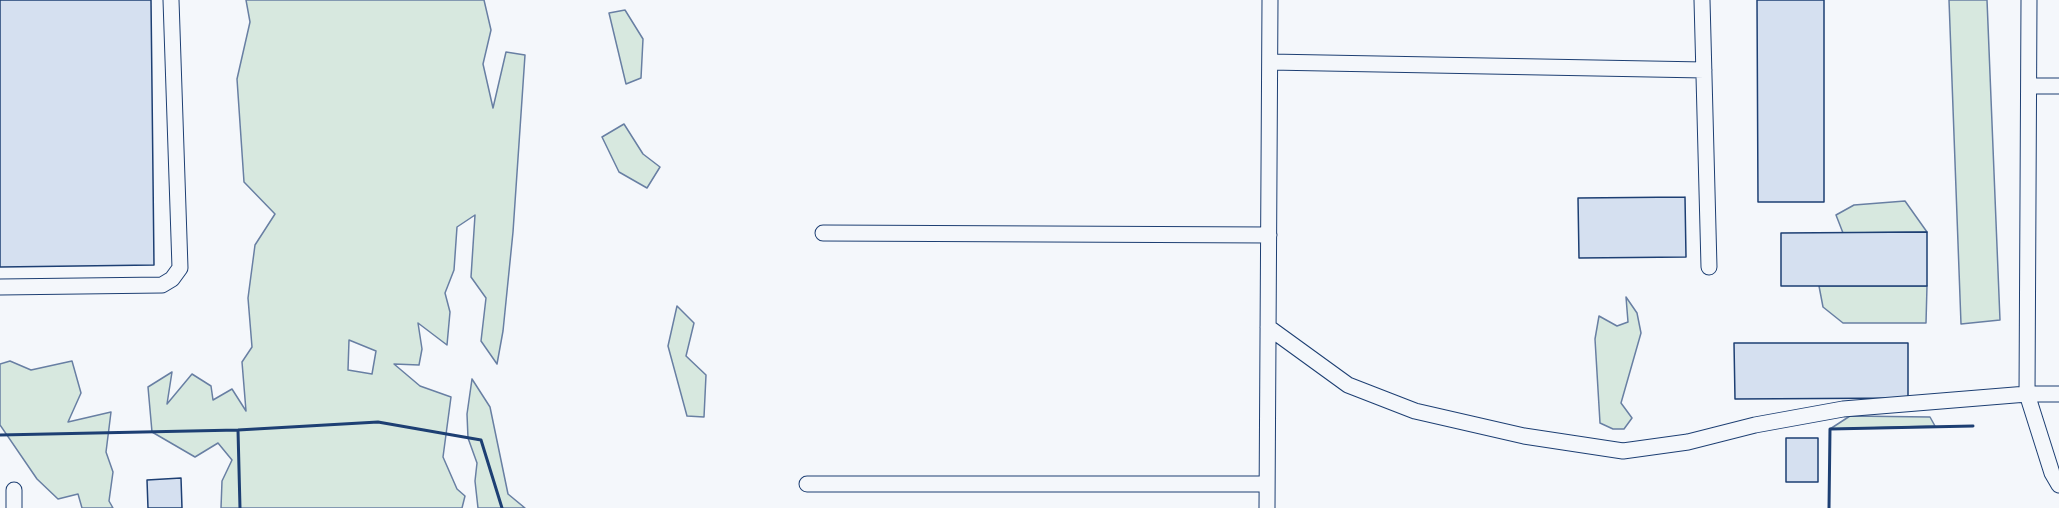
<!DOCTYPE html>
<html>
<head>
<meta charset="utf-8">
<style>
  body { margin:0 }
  canvas { display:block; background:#f4f7fb }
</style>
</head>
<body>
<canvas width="2059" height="508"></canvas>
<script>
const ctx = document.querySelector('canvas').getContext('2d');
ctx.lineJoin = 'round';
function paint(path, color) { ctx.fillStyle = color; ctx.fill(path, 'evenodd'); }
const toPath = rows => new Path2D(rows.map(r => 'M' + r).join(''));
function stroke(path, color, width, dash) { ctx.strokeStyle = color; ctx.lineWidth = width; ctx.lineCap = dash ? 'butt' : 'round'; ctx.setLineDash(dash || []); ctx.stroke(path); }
const green = toPath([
  [246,0,484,0,491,30,483,64,493,108,506,52,525,55,513,232,503,331,497,364,481,341,486,298,471,277,475,215,457,227,454,270,445,293,450,312,447,345,418,323,422,349,419,365,394,364,420,386,451,397,443,457,457,489,465,496,462,508,221,508,222,481,232,460,218,443,195,457,152,432,148,387,172,372,167,404,192,374,211,386,213,400,232,389,246,411,242,362,252,347,248,298,255,245,275,214,244,182,237,79,250,22,246,0],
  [349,340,376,351,372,374,348,370,349,340],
  [1949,0,1987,0,2000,320,1961,324,1949,0],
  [625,10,643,39,641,78,626,84,609,13,625,10],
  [624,124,643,154,660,167,647,188,619,172,602,137,624,124],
  [1905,201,1927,232,1843,233,1836,215,1854,205,1905,201],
  [1819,286,1927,286,1926,323,1843,323,1823,307,1819,286],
  [1626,297,1637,313,1641,333,1621,403,1632,418,1624,429,1613,429,1600,423,1595,339,1599,316,1617,326,1628,322,1626,297],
  [677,306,694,323,686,356,706,375,704,417,687,416,668,346,677,306],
  [10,361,31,370,72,361,81,393,68,422,111,412,106,452,113,472,109,501,113,508,82,508,78,494,58,499,37,479,0,425,0,364,10,361],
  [472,379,490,407,508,494,525,508,478,508,475,481,477,463,468,438,467,414,472,379],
  [1850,416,1930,417,1935,426,1830,429,1850,416]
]);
paint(green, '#d7e8df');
stroke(green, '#687fa3', 1.5);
const building = toPath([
  [0,0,151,0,154,265,0,267,0,0],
  [1757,0,1824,0,1824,202,1758,202,1757,0],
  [1685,197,1686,257,1579,258,1578,198,1685,197],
  [1927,232,1927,286,1781,286,1781,233,1927,232],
  [1734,343,1908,343,1908,398,1735,399,1734,343],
  [1786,438,1818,438,1818,482,1786,482,1786,438],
  [181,478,182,508,148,508,147,480,181,478]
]);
paint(building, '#d5e0f0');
stroke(building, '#1d3f73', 1.5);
const lane = toPath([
  [1702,0,1709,267],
  [2029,0,2027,394,2052,473,2059,485],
  [1270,62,1704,70],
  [2030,86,2059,86],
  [823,233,1269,235],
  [0,287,162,285,172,279,180,268,171,0],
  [1268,327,1348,385,1415,411,1524,436,1623,451,1688,442,1755,425,1843,409,2027,394,2059,394],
  [807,484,1266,484],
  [14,490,14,508],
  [1267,508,1270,0]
]);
stroke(lane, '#1d3f73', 17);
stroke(lane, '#f4f7fb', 15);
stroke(toPath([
  [238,430,240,508],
  [0,435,238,430,378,422,481,440,502,508],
  [1829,508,1830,429,1973,426]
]), '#1d3f73', 3);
</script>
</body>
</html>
